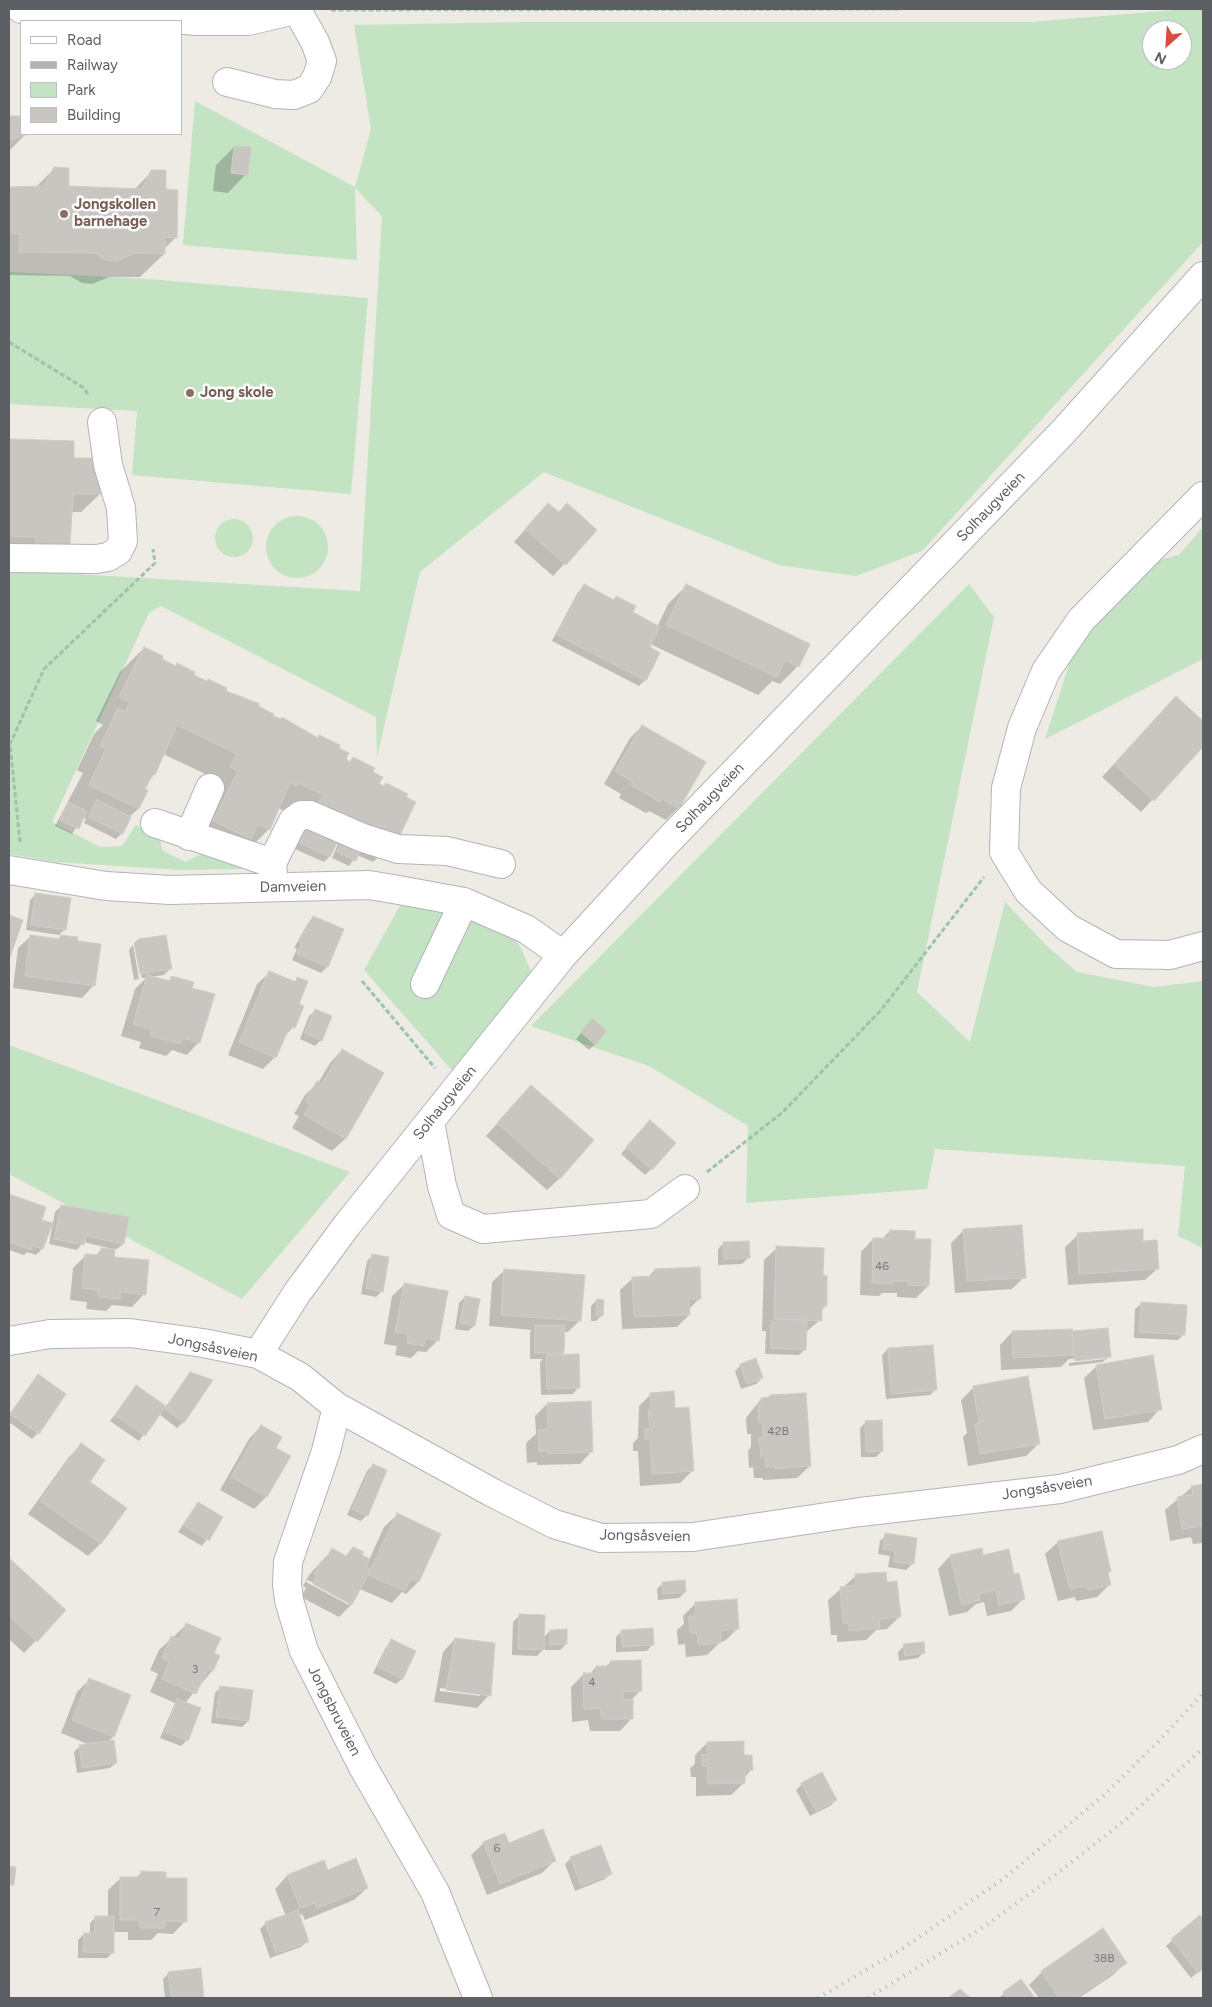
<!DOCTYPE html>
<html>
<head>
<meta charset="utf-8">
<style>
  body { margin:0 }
  #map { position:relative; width:1212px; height:2007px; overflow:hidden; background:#edebe4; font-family:Figtree,sans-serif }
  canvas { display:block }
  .frame { position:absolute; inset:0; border:10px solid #5c5f63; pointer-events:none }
  .legend { position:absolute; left:20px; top:20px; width:162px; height:115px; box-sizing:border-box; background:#fff; border:1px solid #bebfc1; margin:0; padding:6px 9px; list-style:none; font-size:15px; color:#5c5f63 }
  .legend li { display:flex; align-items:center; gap:10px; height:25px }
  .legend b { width:25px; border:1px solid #bebfc1 }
  .north { position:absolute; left:1142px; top:20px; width:50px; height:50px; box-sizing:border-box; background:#fff; border:1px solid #bebfc1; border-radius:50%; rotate:206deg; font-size:14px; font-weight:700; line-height:20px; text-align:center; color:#5c5f63 }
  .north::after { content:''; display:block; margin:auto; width:18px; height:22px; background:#da4c3d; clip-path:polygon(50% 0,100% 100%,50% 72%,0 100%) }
</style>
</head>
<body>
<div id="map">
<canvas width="1212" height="2007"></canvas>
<div class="frame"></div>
<ul class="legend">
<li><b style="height:6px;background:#fff"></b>Road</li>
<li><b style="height:6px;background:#b2b3b3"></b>Railway</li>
<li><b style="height:14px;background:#c3e3c3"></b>Park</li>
<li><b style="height:14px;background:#c9c6c1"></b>Building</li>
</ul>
<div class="north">N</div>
</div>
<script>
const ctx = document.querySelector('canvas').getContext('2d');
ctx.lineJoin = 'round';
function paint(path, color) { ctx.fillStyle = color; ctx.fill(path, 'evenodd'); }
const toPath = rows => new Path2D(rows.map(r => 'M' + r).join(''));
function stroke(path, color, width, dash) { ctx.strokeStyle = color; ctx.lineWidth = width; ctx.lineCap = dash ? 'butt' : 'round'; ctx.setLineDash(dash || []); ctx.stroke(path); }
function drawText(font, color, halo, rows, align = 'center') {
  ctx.font = font + ' Figtree,sans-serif'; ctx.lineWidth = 5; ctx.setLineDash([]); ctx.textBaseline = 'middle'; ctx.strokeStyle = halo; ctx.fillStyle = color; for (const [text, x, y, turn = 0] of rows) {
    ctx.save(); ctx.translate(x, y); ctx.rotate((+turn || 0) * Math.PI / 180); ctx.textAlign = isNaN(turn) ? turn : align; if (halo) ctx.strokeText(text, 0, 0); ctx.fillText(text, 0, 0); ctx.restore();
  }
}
paint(toPath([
  [1188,9,1203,9,1203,242,922,551,856,576,779,565,544,472,420,572,377,757,376,717,161,606,149,613,52,822,100,847,122,846,136,825,160,837,162,850,185,862,205,852,247,869,181,870,56,862,9,854,9,570,360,591,382,216,355,188,357,260,183,245,195,101,355,187,371,129,354,25,527,22,1030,22],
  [1152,30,1182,30,1182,60,1152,60],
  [9,272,149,279,368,298,351,494,132,475,137,411,9,404],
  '266 547a31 31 0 1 1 62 0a31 31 0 1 1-62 0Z',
  '215 538a19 19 0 1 1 38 0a19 19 0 1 1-38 0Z',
  [1203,527,1203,659,1045,739,1077,640,1138,565,1179,555],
  [969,584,994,617,917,992,970,1042,1005,902,1047,946,1077,972,1154,987,1203,981,1203,1248,1178,1236,1185,1166,935,1149,927,1189,746,1203,748,1126,649,1066,531,1026],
  [402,902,474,919,518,942,532,973,452,1070,364,970],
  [9,1045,350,1172,242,1299,9,1174]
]), '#c3e3c3');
paint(toPath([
  [9,117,21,117,21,134,26,134,9,151],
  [234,147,246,174,228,193,213,191,216,165],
  [54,169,68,188,134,190,152,171,164,190,176,237,164,249,164,254,140,277,109,277,92,284,82,283,70,276,9,275,9,188,35,188],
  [9,440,73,442,72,459,100,494,81,512,71,512,69,546,9,554],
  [548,504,558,514,596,530,553,576,514,542],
  [584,586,612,601,616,597,631,613,657,627,668,604,686,586,798,666,780,684,772,681,758,695,650,644,645,680,639,686,552,641,578,592],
  [144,648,160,660,206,682,208,680,239,698,241,696,258,704,257,707,272,716,317,739,319,736,337,748,344,760,349,762,353,758,371,773,378,784,397,839,373,862,357,855,349,866,332,858,338,844,336,843,329,857,324,862,295,849,303,832,295,828,300,819,278,808,269,829,245,853,239,850,226,862,190,845,214,778,163,754,154,774,144,790,146,791,138,809,129,817,122,833,116,839,84,823,86,819,83,817,72,834,55,826,83,773,77,770,94,734,103,725,96,721,120,672],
  [1176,697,1203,722,1203,745,1141,812,1102,777],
  [642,726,678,808,666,820,649,811,646,813,619,798,621,794,604,784,630,738],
  [36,894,65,929,59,935,26,930,30,900],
  [314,917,343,930,327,967,321,973,292,960,297,949,294,948,308,923],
  [31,936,57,940,61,936,76,942,94,985,82,998,13,988,18,948],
  [140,941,170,969,164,975,150,977,167,982,171,978,191,988,199,1042,187,1055,172,1050,166,1056,139,1048,141,1042,121,1036,135,989,146,978,142,978,134,944],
  [133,945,139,979,134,980,129,950],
  [270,972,294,982,298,978,297,1005,293,1027,284,1037,275,1057,263,1069,228,1055,257,984],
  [315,1011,321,1040,315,1046,300,1039,309,1016],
  [587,1026,595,1044,589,1050,576,1039],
  [342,1050,382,1073,345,1139,332,1151,292,1128,299,1116,294,1114,305,1095,318,1083,330,1063],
  [519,1099,560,1178,547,1190,486,1136],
  [644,1127,651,1169,645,1175,621,1154],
  [9,1195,44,1208,40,1220,42,1249,36,1255,27,1252,24,1255,9,1250],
  [61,1206,123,1244,117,1249,114,1249,113,1258,144,1294,132,1307,112,1305,106,1311,86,1309,87,1302,70,1300,73,1268,86,1255,95,1256,102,1249,113,1249,83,1242,77,1250,49,1244,55,1212],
  [964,1230,1024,1277,1012,1289,955,1293,951,1243],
  [890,1231,914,1240,928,1286,916,1298,897,1297,897,1293,882,1293,879,1296,860,1295,861,1252,873,1239,882,1239],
  [1078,1235,1142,1242,1158,1268,1145,1280,1068,1285,1065,1247],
  [724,1243,748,1258,742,1264,718,1265,718,1249],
  [777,1248,822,1276,826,1306,821,1310,820,1320,806,1332,805,1349,799,1355,765,1354,766,1331,762,1331,764,1260],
  [373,1255,382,1291,376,1297,361,1294,367,1261],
  [505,1270,580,1320,568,1332,563,1332,563,1353,560,1355,578,1388,573,1394,541,1395,540,1362,543,1359,530,1359,530,1332,532,1330,489,1326,492,1282],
  [655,1270,700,1298,689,1309,689,1315,677,1327,622,1329,620,1290,633,1278,648,1277],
  [405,1284,438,1340,426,1352,418,1351,411,1358,395,1355,397,1346,384,1344,392,1296],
  [465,1297,474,1326,468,1331,455,1329,459,1303],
  [597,1300,602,1315,596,1321,591,1321,591,1306],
  [1141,1304,1184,1334,1178,1340,1134,1338,1135,1309],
  [1071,1330,1109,1356,1103,1362,1069,1366,1069,1363,1105,1359,1105,1356,1069,1359,1061,1367,1001,1370,1000,1345,1012,1332],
  [888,1349,936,1389,930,1395,886,1399,882,1355],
  [741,1365,762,1378,756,1384,741,1389,735,1371],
  [1097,1366,1160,1409,1148,1422,1093,1430,1084,1378],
  [190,1374,183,1422,177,1428,159,1414,139,1441,110,1421,136,1387,165,1407],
  [38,1376,38,1433,32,1439,9,1422,9,1415],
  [974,1387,1038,1444,1026,1456,968,1466,963,1437,967,1433,961,1400],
  [651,1394,674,1410,692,1471,680,1483,640,1486,638,1451,633,1451,633,1443,638,1438,639,1406],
  [770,1396,810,1466,797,1478,763,1480,763,1478,754,1478,753,1467,749,1468,748,1451,751,1447,751,1434,747,1434,746,1418,761,1399],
  [547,1404,592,1451,580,1464,537,1465,537,1462,527,1463,526,1443,536,1434,535,1416],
  [866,1422,882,1451,876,1457,861,1457,860,1428],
  [261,1426,274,1449,289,1457,266,1497,254,1509,220,1490,249,1439],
  [81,1445,88,1482,125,1508,100,1544,88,1556,28,1514,69,1457],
  [373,1465,367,1515,361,1521,347,1515,367,1471],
  [1203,1485,1203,1543,1193,1544,1191,1537,1170,1541,1165,1510,1192,1487],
  [198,1503,222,1518,202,1546,178,1532],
  [397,1515,418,1582,406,1594,402,1592,392,1603,360,1589,351,1605,339,1617,301,1597,306,1588,303,1586,309,1575,332,1550,345,1557,353,1548,361,1556,369,1560,384,1527],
  [308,1580,349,1602,349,1605,306,1582],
  [886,1535,912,1564,906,1570,888,1567,890,1556,878,1554,880,1541],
  [1058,1542,1109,1571,1107,1574,1110,1584,1097,1597,1076,1601,1075,1597,1058,1601,1045,1554],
  [981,1549,982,1557,1014,1576,1023,1599,1011,1611,987,1616,984,1602,976,1604,967,1612,949,1616,938,1569,950,1556],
  [9,1559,65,1610,24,1653,9,1639],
  [856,1576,886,1583,899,1617,887,1629,876,1630,866,1640,837,1642,837,1635,831,1635,828,1600],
  [663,1583,685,1592,679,1598,658,1600,657,1589],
  [696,1603,737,1629,725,1641,720,1642,707,1655,686,1657,685,1644,678,1645,677,1630,684,1624,683,1616],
  [519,1616,543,1638,550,1631,566,1644,560,1650,545,1650,545,1648,537,1656,512,1655,513,1622],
  [186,1625,212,1654,212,1671,185,1703,187,1740,181,1746,160,1738,175,1703,150,1692,158,1674,150,1670,159,1650],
  [622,1631,652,1645,647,1651,616,1652,616,1637],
  [455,1639,489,1695,477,1708,434,1702,443,1652],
  [440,1688,480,1693,480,1696,440,1691],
  [392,1641,415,1652,402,1679,396,1684,373,1673,386,1647],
  [904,1646,924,1652,918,1658,899,1661,898,1652],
  [611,1662,640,1691,632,1699,632,1718,620,1731,590,1731,588,1720,572,1722,571,1687,583,1675,589,1675,596,1667,605,1667],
  [89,1680,113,1737,107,1742,116,1763,110,1768,77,1773,74,1752,80,1746,90,1745,61,1733,77,1692],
  [221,1687,248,1721,242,1727,211,1723,215,1693],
  [707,1743,743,1756,751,1770,744,1778,744,1783,731,1795,696,1796,696,1777,691,1777,690,1768,695,1764,695,1755],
  [802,1784,836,1800,830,1806,810,1816,796,1790],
  [484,1843,509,1845,554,1861,542,1873,487,1895,471,1855],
  [571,1858,611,1873,605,1879,575,1891,565,1864],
  [323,1862,327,1872,367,1888,354,1900,305,1920,302,1914,298,1916,307,1941,301,1947,270,1958,260,1929,266,1923,286,1916,275,1889,287,1876],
  [142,1872,165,1879,185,1921,173,1934,158,1933,151,1940,128,1940,128,1932,113,1932,113,1952,107,1958,78,1958,78,1940,84,1934,90,1934,90,1923,96,1917,108,1917,108,1890,121,1878,136,1878],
  [1200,1916,1203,1920,1203,1968,1191,1978,1166,1946],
  [1102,1930,1125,1963,1113,1975,1079,1998,1039,1998,1029,1985,1042,1972],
  [200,1970,203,1998,165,1998,163,1979,169,1973],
  [1020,1981,1034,1998,999,1998,1004,1993]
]), '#0003');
const building = toPath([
  [9,116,21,116,21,134,26,134,9,141,9,116],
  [234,146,251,147,248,175,231,173,234,146],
  [54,167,69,168,69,186,142,189,151,170,166,170,166,189,178,190,177,238,165,237,165,254,134,253,117,261,106,260,95,253,19,252,20,234,9,233,9,187,44,186,54,167],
  [9,439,74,441,74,458,102,458,101,494,73,494,70,546,36,546,36,537,9,536,9,439],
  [548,503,559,512,567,503,597,530,566,565,525,529,548,503],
  [584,584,614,600,616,596,636,606,633,612,660,627,650,647,660,653,646,681,557,635,584,584],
  [686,584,810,644,799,667,785,660,777,677,666,625,686,584],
  [144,647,163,656,162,659,176,666,177,663,195,672,194,675,207,681,208,679,227,688,226,691,260,704,258,706,274,714,273,716,281,719,282,717,318,738,319,735,340,745,339,748,349,753,346,759,350,762,353,757,375,768,373,772,383,777,379,784,384,786,386,783,408,794,406,797,416,802,398,839,369,825,368,828,357,823,358,820,332,807,330,810,318,804,323,795,299,783,297,786,290,782,270,830,258,824,251,839,213,821,238,771,230,767,237,754,177,725,155,775,153,774,145,789,148,790,139,809,89,785,106,749,100,746,118,708,125,712,130,702,119,697,144,647],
  [1176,696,1203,721,1203,747,1154,801,1114,764,1176,696],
  [642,725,706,762,679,809,662,799,660,802,631,785,633,782,615,771,642,725],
  [97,800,131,817,123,834,88,817,97,800],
  [68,802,87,811,79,829,60,820,68,802],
  [308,826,338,841,330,857,300,843,308,826],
  [345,835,363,844,356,861,337,852,345,835],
  [35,893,71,898,66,930,31,925,35,893],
  [9,915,23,920,10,957,9,957,9,915],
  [313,916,344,929,328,967,297,954,302,943,299,942,313,916],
  [30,935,60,939,60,935,78,937,77,941,101,944,95,986,25,976,30,935],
  [166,935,172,969,140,974,134,943,139,939,166,935],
  [269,971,296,982,297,977,308,981,299,1004,304,1006,295,1028,290,1026,276,1058,239,1042,269,971],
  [147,975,170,981,171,976,194,982,192,988,215,994,200,1043,182,1038,180,1044,150,1036,152,1030,133,1024,147,975],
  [315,1009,332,1016,322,1041,305,1033,315,1009],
  [592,1018,607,1031,595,1045,581,1032,592,1018],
  [342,1049,384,1073,346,1139,304,1115,310,1104,305,1101,317,1081,322,1084,342,1049],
  [531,1085,594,1140,560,1179,497,1123,531,1085],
  [650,1120,676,1143,652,1170,626,1147,650,1120],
  [9,1194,46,1207,42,1220,53,1223,43,1249,32,1246,31,1250,9,1242,9,1194],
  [61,1205,129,1217,124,1244,86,1236,84,1245,54,1239,61,1205],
  [1022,1225,1026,1278,967,1281,963,1229,1022,1225],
  [1143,1229,1143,1241,1157,1240,1159,1269,1079,1274,1077,1233,1143,1229],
  [890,1230,915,1231,915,1239,931,1239,929,1286,908,1285,909,1281,893,1281,893,1284,872,1283,873,1238,889,1238,890,1230],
  [749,1241,750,1258,724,1259,723,1242,749,1241],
  [776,1246,824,1248,823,1275,827,1276,827,1306,822,1306,822,1321,774,1319,776,1246],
  [101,1248,115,1249,114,1257,149,1260,146,1295,120,1292,120,1299,98,1297,98,1290,82,1288,85,1254,101,1255,101,1248],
  [372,1254,389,1257,383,1292,366,1288,372,1254],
  [700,1267,701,1299,689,1299,690,1315,634,1317,632,1277,655,1276,654,1269,700,1267],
  [504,1269,585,1275,581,1321,501,1315,504,1269],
  [404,1283,448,1291,439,1341,426,1338,424,1346,407,1343,408,1334,395,1332,404,1283],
  [465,1296,480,1299,475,1326,460,1323,465,1296],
  [597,1299,604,1300,603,1316,596,1316,597,1299],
  [1141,1302,1187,1305,1185,1335,1139,1332,1141,1302],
  [778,1319,807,1320,806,1350,771,1348,771,1321,777,1322,778,1319],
  [535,1325,565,1325,564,1353,535,1353,535,1325],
  [1108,1328,1111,1357,1075,1361,1072,1331,1108,1328],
  [1072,1329,1074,1355,1013,1358,1012,1331,1072,1329],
  [933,1345,937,1390,891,1394,888,1348,933,1345],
  [579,1354,580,1388,547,1389,546,1355,579,1354],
  [1153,1355,1162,1410,1105,1419,1096,1365,1153,1355],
  [756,1358,763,1378,747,1384,740,1364,756,1358],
  [190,1372,213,1380,184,1423,165,1409,190,1372],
  [38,1374,66,1394,39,1434,10,1414,38,1374],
  [1028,1376,1040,1444,980,1454,975,1424,979,1423,973,1386,1028,1376],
  [136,1385,166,1406,145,1436,115,1415,136,1385],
  [674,1391,675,1408,689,1407,694,1471,652,1474,650,1439,645,1439,645,1429,650,1429,648,1410,651,1410,650,1393,674,1391],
  [806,1393,811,1466,775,1469,775,1466,766,1467,765,1456,761,1456,759,1438,763,1437,763,1422,759,1423,758,1404,761,1404,761,1398,770,1397,770,1395,806,1393],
  [591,1401,593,1452,548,1454,548,1451,539,1452,538,1430,548,1429,547,1403,591,1401],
  [882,1420,883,1451,866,1452,865,1421,882,1420],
  [261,1425,282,1437,276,1448,291,1456,267,1497,231,1477,261,1425],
  [81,1443,105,1460,90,1482,127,1508,101,1544,40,1501,81,1443],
  [373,1464,387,1470,368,1516,352,1509,373,1464],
  [1203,1484,1203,1526,1182,1529,1177,1497,1193,1494,1191,1486,1203,1484],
  [198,1502,223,1517,209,1541,183,1525,198,1502],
  [397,1513,441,1534,419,1582,410,1579,405,1591,368,1575,397,1513],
  [1102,1531,1111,1572,1108,1572,1111,1585,1088,1590,1087,1586,1070,1589,1057,1541,1102,1531],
  [885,1533,917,1538,914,1564,894,1562,895,1551,883,1549,885,1533],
  [353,1547,364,1552,362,1555,370,1559,366,1567,371,1569,352,1605,313,1584,317,1575,314,1574,321,1561,324,1563,332,1548,346,1556,353,1547],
  [982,1548,983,1555,1009,1549,1014,1574,1019,1573,1025,1599,999,1605,996,1590,979,1594,980,1600,962,1605,950,1555,982,1548],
  [9,1558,66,1610,37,1642,9,1616,9,1558],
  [886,1572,887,1582,897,1581,901,1617,879,1619,880,1628,849,1631,849,1623,843,1623,840,1587,856,1585,855,1574,886,1572],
  [685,1580,686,1592,663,1594,662,1582,685,1580],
  [737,1599,739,1629,720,1631,721,1643,698,1645,697,1633,690,1633,689,1616,696,1616,695,1602,737,1599],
  [519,1614,545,1615,544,1650,518,1649,519,1614],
  [186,1623,221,1638,214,1653,220,1656,213,1671,208,1669,196,1694,162,1679,169,1662,162,1658,171,1636,179,1640,186,1623],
  [653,1628,654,1645,622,1647,621,1630,653,1628],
  [567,1629,567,1644,550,1645,550,1630,567,1629],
  [455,1638,495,1643,491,1696,446,1690,455,1638],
  [391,1639,416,1651,403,1679,378,1667,391,1639],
  [924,1642,925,1653,905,1656,903,1644,924,1642],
  [641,1660,642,1691,623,1692,623,1700,633,1699,633,1719,602,1719,600,1708,584,1710,583,1673,596,1673,596,1666,610,1666,610,1661,641,1660],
  [89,1678,131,1695,114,1737,72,1720,89,1678],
  [220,1686,253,1690,249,1721,216,1717,220,1686],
  [177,1699,201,1708,188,1741,165,1732,177,1699],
  [114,1740,117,1763,82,1768,79,1745,114,1740],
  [744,1741,744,1755,752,1755,753,1770,745,1771,745,1783,708,1784,707,1766,702,1766,702,1755,707,1755,707,1742,744,1741],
  [822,1772,837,1800,816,1811,801,1783,822,1772],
  [543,1829,556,1861,500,1884,483,1842,505,1833,509,1843,543,1829],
  [601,1845,612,1874,581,1886,570,1857,601,1845],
  [356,1858,368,1888,317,1908,315,1903,300,1908,287,1875,324,1860,328,1870,356,1858],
  [9,1866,16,1867,14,1885,9,1885,9,1866],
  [141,1871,166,1872,166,1878,187,1878,187,1922,165,1921,165,1928,140,1928,140,1920,120,1920,120,1877,141,1877,141,1871],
  [298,1910,309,1942,276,1953,265,1922,298,1910],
  [1200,1915,1203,1919,1203,1969,1198,1973,1171,1939,1200,1915],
  [95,1916,114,1916,114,1953,83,1952,84,1933,95,1933,95,1916],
  [1103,1928,1127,1963,1076,1998,1059,1998,1041,1971,1103,1928],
  [201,1968,204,1998,171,1998,168,1972,201,1968],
  [1021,1979,1035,1998,1008,1998,1003,1992,1021,1979],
  [960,1989,971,1998,948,1998,960,1989]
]);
paint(building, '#c9c6c1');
stroke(building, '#d2cdc3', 1);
const minor = toPath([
  [21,9,198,21,248,21,299,9],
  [227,82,275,94,294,95,309,89,317,77,322,61,315,42,297,10],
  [1203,496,1081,620,1046,671,1022,728,1006,788,1004,852,1028,891,1068,928,1116,954,1170,955,1203,946],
  [9,558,96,559,108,557,118,551,123,541,121,508,108,465,102,422],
  [155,823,272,863],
  [189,836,210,788],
  [9,870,106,886,170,890,369,885,393,889,464,902,526,929,563,955],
  [274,887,272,863,293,821,301,815,310,815,363,838,398,849,447,851,501,864],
  [425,984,464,902],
  [430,1122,442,1186,451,1215,483,1229,651,1214,685,1189],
  [9,1341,50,1334,130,1333,203,1343,258,1354,300,1377,337,1407,493,1493,554,1524,601,1538,693,1537,860,1512,1060,1489,1178,1460,1203,1449],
  [258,1354,297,1293,347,1225,563,955,667,842,1063,432,1203,276],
  [337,1407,326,1451,288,1562,287,1584,289,1600,304,1651,363,1767,435,1892,478,1998]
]);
stroke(minor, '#b1b4b8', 30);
stroke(toPath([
  [331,10,902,9],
  [9,342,84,388,88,395],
  [20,842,10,744,44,669,155,563,153,549],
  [362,981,435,1068],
  [707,1172,783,1112,881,1010,984,877]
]), '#9cc4a8', 3, [5, 2.5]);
stroke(minor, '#fff', 28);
stroke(toPath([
  [818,1998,902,1949,1003,1879,1103,1796,1159,1741,1203,1693],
  [868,1998,985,1926,1055,1875,1124,1821,1203,1748]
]), '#b2b3b3', 4, [1, 6]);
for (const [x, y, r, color] of [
  [64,214,5,"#8d6e63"],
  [190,393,5,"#8d6e63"]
]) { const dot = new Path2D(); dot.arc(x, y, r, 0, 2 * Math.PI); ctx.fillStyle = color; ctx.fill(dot); stroke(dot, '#fff', 2); }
drawText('12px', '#77797a', null, [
  ["46",882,1266],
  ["42B",778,1431],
  ["3",195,1669],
  ["4",592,1682],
  ["6",497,1848],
  ["7",157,1912],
  ["38B",1104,1958]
]);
drawText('bold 15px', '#785e54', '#fff', [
  ["Jongskollen",74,205],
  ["barnehage",74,222],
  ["Jong skole",200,393]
], 'left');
drawText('15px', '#5c5f63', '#fff', [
  ["Solhaugveien",991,507,-46],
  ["Solhaugveien",710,798,-46],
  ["Damveien",293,887,-1],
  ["Solhaugveien",445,1103,-51],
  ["Jongsåsveien",213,1348,12],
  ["Jongsåsveien",1047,1488,-9],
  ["Jongsåsveien",645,1536,1],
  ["Jongsbruveien",334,1711,63]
]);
</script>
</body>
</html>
